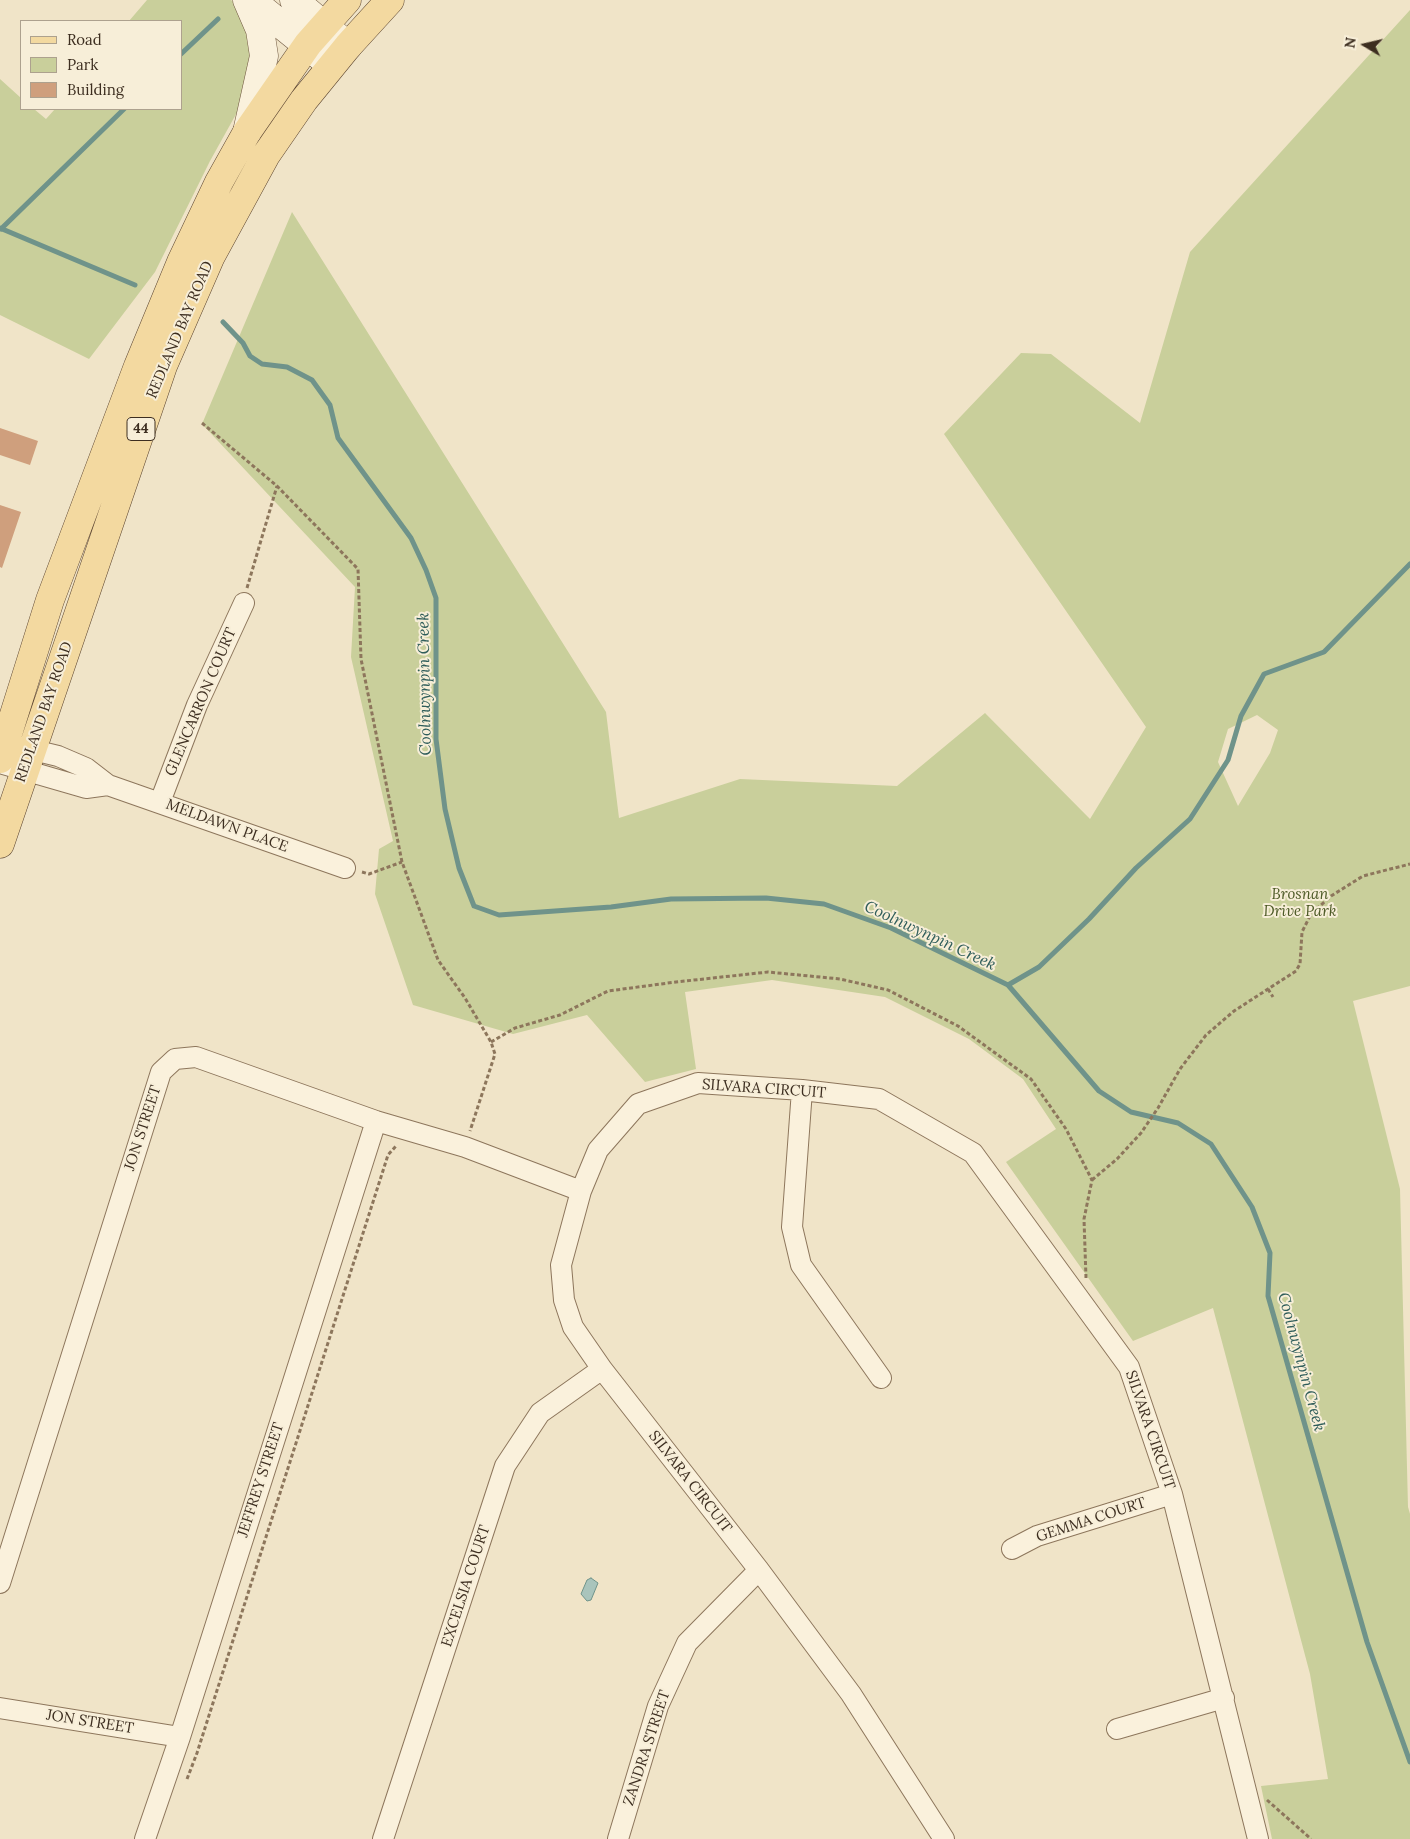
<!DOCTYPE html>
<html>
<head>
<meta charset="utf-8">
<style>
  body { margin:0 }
  #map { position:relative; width:1410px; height:1839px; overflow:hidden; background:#f0e4c8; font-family:Lora,serif }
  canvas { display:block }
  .legend { position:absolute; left:20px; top:20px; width:162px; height:90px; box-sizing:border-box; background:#f7eed8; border:1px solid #ada18e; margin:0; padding:6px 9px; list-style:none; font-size:15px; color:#3d2e20 }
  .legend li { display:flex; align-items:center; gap:10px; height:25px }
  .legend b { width:25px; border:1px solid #ada18e }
  .north { position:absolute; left:1340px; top:20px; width:50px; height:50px; -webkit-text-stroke:4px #f7eed8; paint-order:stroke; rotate:279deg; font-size:14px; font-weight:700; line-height:20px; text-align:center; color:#3d2e20 }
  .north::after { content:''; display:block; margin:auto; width:18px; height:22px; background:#3d2e20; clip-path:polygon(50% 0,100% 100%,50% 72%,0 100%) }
</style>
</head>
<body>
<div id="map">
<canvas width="1410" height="1839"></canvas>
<ul class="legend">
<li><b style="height:6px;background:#f3d9a0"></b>Road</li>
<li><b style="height:14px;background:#c9cf9b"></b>Park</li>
<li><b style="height:14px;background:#cf9f7d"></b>Building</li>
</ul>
<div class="north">N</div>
</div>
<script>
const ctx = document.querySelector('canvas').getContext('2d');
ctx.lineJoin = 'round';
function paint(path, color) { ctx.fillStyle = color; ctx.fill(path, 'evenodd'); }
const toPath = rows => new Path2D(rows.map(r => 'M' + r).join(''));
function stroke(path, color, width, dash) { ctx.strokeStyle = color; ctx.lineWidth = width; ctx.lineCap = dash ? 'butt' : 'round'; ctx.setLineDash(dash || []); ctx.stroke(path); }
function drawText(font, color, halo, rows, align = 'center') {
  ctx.font = font + ' Lora,serif'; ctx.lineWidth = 4; ctx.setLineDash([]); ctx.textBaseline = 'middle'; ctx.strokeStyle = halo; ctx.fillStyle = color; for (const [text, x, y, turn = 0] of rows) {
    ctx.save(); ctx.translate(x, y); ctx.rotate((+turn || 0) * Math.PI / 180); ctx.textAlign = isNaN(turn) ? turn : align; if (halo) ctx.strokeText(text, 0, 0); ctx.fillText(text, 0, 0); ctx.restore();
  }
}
paint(toPath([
  [147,0,231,0,241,9,256,50,250,89,210,161,155,272,89,359,0,315,0,79,21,98,21,109,34,109,46,119,55,109,181,109,181,21,129,21],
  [1410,10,1410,986,1353,1001,1400,1189,1408,1507,1410,1514,1410,1839,1272,1839,1261,1786,1328,1779,1310,1674,1213,1308,1133,1341,1006,1162,1056,1129,1023,1079,969,1039,885,997,772,980,685,992,696,1069,645,1082,587,1015,513,1034,413,1005,375,894,379,849,393,841,351,657,355,587,202,424,292,212,606,712,619,818,740,779,897,786,985,713,1090,819,1146,727,944,434,1021,353,1051,354,1140,423,1190,252],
  [1257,715,1278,730,1270,753,1238,806,1218,762,1228,729]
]), '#c9cf9b');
const water = toPath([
  [591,1578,598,1583,591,1600,587,1601,581,1594,587,1580,591,1578]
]);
paint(water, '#a9c4bc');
stroke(water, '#6f938a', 1);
stroke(toPath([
  [181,54,218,19],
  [0,228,135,285],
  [1,229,124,109],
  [223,322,243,343,250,356,262,364,287,367,312,380,330,405,338,438,411,538,426,570,436,598,436,739,445,809,459,868,474,906,499,915,611,907,671,899,766,898,824,904,891,928,1008,985,1099,1091,1131,1112,1178,1123,1211,1144,1252,1207,1270,1253,1268,1296,1367,1642,1410,1762],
  [1008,985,1039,967,1089,919,1136,868,1190,819,1228,760,1241,716,1264,674,1324,652,1410,564]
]), '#6f938a', 5);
paint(toPath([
  [0,428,38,441,30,465,0,455],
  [0,505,21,512,2,568,0,567]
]), '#cf9f7d');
const street = toPath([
  [0,742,58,756,86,768,108,785,345,868],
  [0,763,86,788,108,785],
  [160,802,197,705,244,603],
  [802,1090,792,1227,801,1265,881,1378],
  [1012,1549,1037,1536,1172,1494],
  [0,1583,161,1072,175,1059,196,1057,376,1121,465,1147,581,1191],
  [0,1708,180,1737],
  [1117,1729,1224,1698],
  [145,1839,180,1737,376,1121],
  [383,1839,505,1466,540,1413,602,1369],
  [618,1839,658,1706,687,1643,759,1570],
  [944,1839,851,1694,759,1570,602,1369,573,1327,564,1300,561,1265,581,1191,598,1150,638,1104,698,1083,802,1090,879,1099,973,1153,1129,1367,1172,1494,1258,1839]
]);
const secondary = toPath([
  [251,0,331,65],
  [294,0,348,46],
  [247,132,264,56,260,30,247,0]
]);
const primary = toPath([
  [0,759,50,600,138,366,181,262,219,182,247,132,308,44,347,0],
  [0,844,163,366,211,256,266,155,304,100,348,46,390,0]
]);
stroke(street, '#8d765c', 22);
stroke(secondary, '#6f573f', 29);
stroke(primary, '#5b4430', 29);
stroke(toPath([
  [202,423,277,486,358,569,361,659,402,862,438,960,465,998,491,1042,495,1054,470,1131],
  [247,588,277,486],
  [362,872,369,874,402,862],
  [1268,989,1273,997],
  [491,1042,515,1028,560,1015,608,991,676,982,768,972,840,979,888,990,958,1026,1031,1079,1066,1129,1092,1180,1084,1219,1086,1278],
  [1092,1180,1117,1159,1141,1133,1158,1108,1180,1069,1206,1035,1234,1011,1296,971,1300,964,1302,932,1311,914,1331,896,1363,876,1410,864],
  [187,1779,197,1753,388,1155,396,1146],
  [1267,1800,1311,1839]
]), '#8d765c', 3, [4, 2.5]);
stroke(street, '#faf1dc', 20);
stroke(secondary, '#faf1dc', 28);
stroke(primary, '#f3d9a0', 28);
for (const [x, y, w] of [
  [141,429,28]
]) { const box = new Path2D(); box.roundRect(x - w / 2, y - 11.5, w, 23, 4); ctx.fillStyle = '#f7eed8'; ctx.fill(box); stroke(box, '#3d2e20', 1); }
drawText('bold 14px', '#3d2e20', null, [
  ["44",141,429]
]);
drawText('15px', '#3d2e20', '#f7eed8', [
  ["REDLAND BAY ROAD",180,330,-67],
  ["GLENCARRON COURT",201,702,-67],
  ["REDLAND BAY ROAD",44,712,-71],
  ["MELDAWN PLACE",227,826,20],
  ["SILVARA CIRCUIT",764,1089,4],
  ["JON STREET",143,1128,-72],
  ["SILVARA CIRCUIT",1150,1430,71],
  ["JEFFREY STREET",261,1480,-72],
  ["SILVARA CIRCUIT",690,1482,52],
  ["GEMMA COURT",1091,1520,-18],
  ["EXCELSIA COURT",466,1586,-72],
  ["JON STREET",90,1722,9],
  ["ZANDRA STREET",647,1748,-72]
]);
drawText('italic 15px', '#4d5a26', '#f7eed8', [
  ["Brosnan",1300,895],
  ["Drive Park",1300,912]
]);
drawText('italic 16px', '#2f5d5a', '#f7eed8', [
  ["Coolnwynpin Creek",425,684,-91],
  ["Coolnwynpin Creek",930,936,25],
  ["Coolnwynpin Creek",1301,1362,75]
]);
</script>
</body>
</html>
